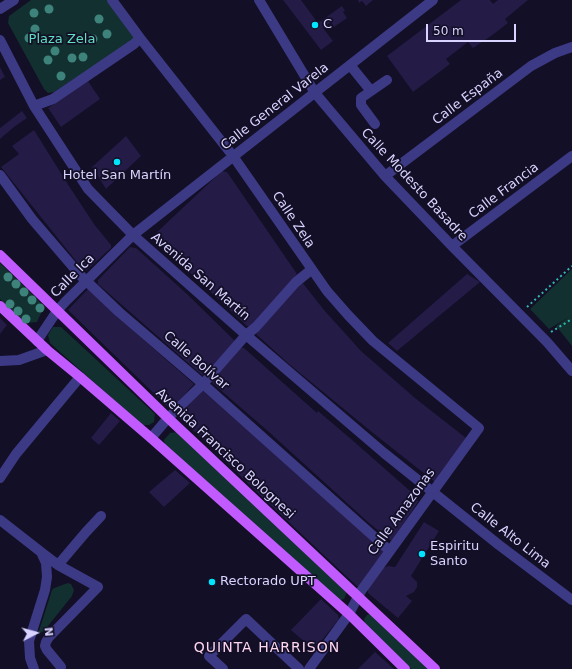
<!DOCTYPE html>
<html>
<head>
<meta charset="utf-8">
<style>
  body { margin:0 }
  #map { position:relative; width:572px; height:669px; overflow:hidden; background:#130f26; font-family:"DejaVu Sans",sans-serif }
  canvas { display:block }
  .north { position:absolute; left:16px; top:613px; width:40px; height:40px; -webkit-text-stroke:3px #130f26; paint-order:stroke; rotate:84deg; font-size:11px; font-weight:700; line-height:16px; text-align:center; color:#d9d4ff }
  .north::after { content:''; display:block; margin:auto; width:14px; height:18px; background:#d9d4ff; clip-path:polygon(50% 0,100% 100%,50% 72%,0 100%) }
  .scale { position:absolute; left:426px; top:24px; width:90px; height:18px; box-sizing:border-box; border:2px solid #d9d4ff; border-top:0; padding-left:5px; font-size:12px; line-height:14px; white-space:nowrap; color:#d9d4ff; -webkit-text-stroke:3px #130f26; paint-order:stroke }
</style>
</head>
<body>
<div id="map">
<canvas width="572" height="669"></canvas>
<div class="north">N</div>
<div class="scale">50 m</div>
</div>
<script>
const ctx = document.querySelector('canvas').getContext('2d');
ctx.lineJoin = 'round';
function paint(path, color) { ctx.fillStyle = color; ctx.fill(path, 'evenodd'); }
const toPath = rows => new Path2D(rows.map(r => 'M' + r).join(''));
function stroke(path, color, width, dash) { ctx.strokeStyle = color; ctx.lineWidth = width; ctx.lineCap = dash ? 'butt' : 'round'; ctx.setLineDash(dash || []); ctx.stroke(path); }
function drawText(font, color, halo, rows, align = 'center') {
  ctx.font = font + ' "DejaVu Sans",sans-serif'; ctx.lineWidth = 3.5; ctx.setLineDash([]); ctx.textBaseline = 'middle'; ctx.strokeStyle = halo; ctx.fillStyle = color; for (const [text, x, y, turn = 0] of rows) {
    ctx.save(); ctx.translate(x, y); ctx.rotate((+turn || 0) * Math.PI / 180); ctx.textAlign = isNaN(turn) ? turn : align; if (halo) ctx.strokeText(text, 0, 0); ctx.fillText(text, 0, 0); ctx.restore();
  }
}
paint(toPath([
  [31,0,109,0,133,33,134,38,132,41,54,92,48,93,44,89,8,23,9,16],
  [0,263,40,302,42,311,37,322,25,323,0,299],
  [572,269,572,346,556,326,569,317,549,329,530,309],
  [53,327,61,327,155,414,154,422,149,425,142,425,50,343,48,335],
  [178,432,347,592,344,599,338,601,165,445,164,440,170,433],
  [68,583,71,584,74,590,72,596,44,631,38,634,52,590,54,588],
  [370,614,429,669,411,669,365,624,364,619,367,615]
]), '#12302f');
paint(toPath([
  [283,0,301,0,318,23,342,6,345,11,343,12,347,18,334,27,331,22,323,28,333,41,321,50],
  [358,0,373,0,366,6,362,1,359,3],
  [461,0,490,0,493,4,498,0,528,0,505,19,508,23,491,36,473,48,468,42,446,59,450,64,413,92,387,56],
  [0,67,5,77,0,80],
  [88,81,100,99,61,127,48,108],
  [22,111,27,118,14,127,0,139,0,128],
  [34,130,69,186,94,224,111,245,111,248,87,270,84,269,76,261,1,167,19,154,12,146],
  [126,136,141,156,106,189,92,167],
  [222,171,227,172,297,274,251,327,247,326,154,239,155,234],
  [130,247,136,248,187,294,235,341,203,376,98,284,98,280],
  [467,274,480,282,397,351,388,343],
  [302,282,324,310,361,351,415,398,466,438,435,482,373,433,289,364,256,334],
  [88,289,113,313,194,384,171,410,68,310],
  [0,318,7,325,0,334],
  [240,348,244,348,317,413,318,411,351,439,417,497,418,502,392,540,390,540,369,523,269,432,210,381],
  [202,390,309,484,384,552,362,586,357,586,344,574,261,496,207,443,178,417],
  [111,413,120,421,99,445,91,438],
  [175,470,190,483,164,507,149,492],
  [424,522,439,531,411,576,417,582,417,587,414,592,406,596,412,601,398,618,368,593,368,587,383,568,388,566,395,567],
  [321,599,338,615,339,619,314,650,291,630],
  [375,652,394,669,358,669]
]), '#241b47');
stroke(toPath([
  [527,307,572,266],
  [551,332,572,319]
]), '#2fb8b0', 2, [2, 3]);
stroke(toPath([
  [112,0,140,38,233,156,327,291,348,315,373,341,479,428,361,591,349,614,309,669],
  [259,0,315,93,385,176,452,246,547,342,572,371],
  [0,9,14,0],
  [0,40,34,106,88,189,133,235,246,335,384,453,499,545,572,600],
  [350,65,371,91],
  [34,106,53,99,134,44,140,38],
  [375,124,361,105,361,98,387,80],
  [0,175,32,219,80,275,119,312,203,384,390,551],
  [385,176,531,66,555,53,572,47],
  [452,246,572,156],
  [37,341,57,311,65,302,133,235,433,0],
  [0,361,19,360,47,350],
  [151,438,168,418,203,384,246,335,256,327,296,282,311,270],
  [0,478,16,454,80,377],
  [0,520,41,552,46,563,47,577,45,590,29,641,30,658,34,669],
  [41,552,58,565,98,587,49,637,46,642,45,646,47,650,61,667],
  [58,565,86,532,101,516],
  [223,669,209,656,246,619,299,669]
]), '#3d3a85', 10);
stroke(toPath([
  [0,255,168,418,435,669],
  [0,306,47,350,80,377,151,438,349,614,405,669]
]), '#c25bff', 10);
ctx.fillStyle = '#3d827b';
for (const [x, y] of [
  [49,9],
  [34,13],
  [99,19],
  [35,29],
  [107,34],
  [29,38],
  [93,39],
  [55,51],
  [83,57],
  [72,58],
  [48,60],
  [61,76],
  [8,277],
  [16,284],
  [24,292],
  [32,300],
  [10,304],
  [40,308],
  [18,311],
  [26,319]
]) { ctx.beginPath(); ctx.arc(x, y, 4.5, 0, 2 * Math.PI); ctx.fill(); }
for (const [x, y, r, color] of [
  [315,25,4,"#00e5ff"],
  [117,162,4,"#00e5ff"],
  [422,554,4,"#00e5ff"],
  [212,582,4,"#00e5ff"]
]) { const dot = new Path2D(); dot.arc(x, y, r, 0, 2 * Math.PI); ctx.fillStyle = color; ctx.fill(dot); stroke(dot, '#130f26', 1.5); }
drawText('13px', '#d9d4ff', '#130f26', [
  ["C",323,25],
  ["Hotel San Martín",117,176,"center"],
  ["Espiritu",430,547],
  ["Santo",430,562],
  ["Rectorado UPT",220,582]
], 'left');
drawText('13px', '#5fe0c0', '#130f26', [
  ["Plaza Zela",62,40]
]);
drawText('13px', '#d9d4ff', '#130f26', [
  ["Calle España",468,97,-37],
  ["Calle General Varela",275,107,-38],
  ["Calle Modesto Basadre",414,185,47],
  ["Calle Francia",504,191,-37],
  ["Calle Zela",293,220,56],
  ["Calle Ica",73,276,-45],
  ["Avenida San Martín",200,277,41],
  ["Calle Bolívar",196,361,41],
  ["Avenida Francisco Bolognesi",225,454,43],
  ["Calle Amazonas",402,512,-54],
  ["Calle Alto Lima",510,536,38]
]);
ctx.letterSpacing = '1px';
drawText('14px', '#ffd6f0', '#130f26', [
  ["QUINTA HARRISON",267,648]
]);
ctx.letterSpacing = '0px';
</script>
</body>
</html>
